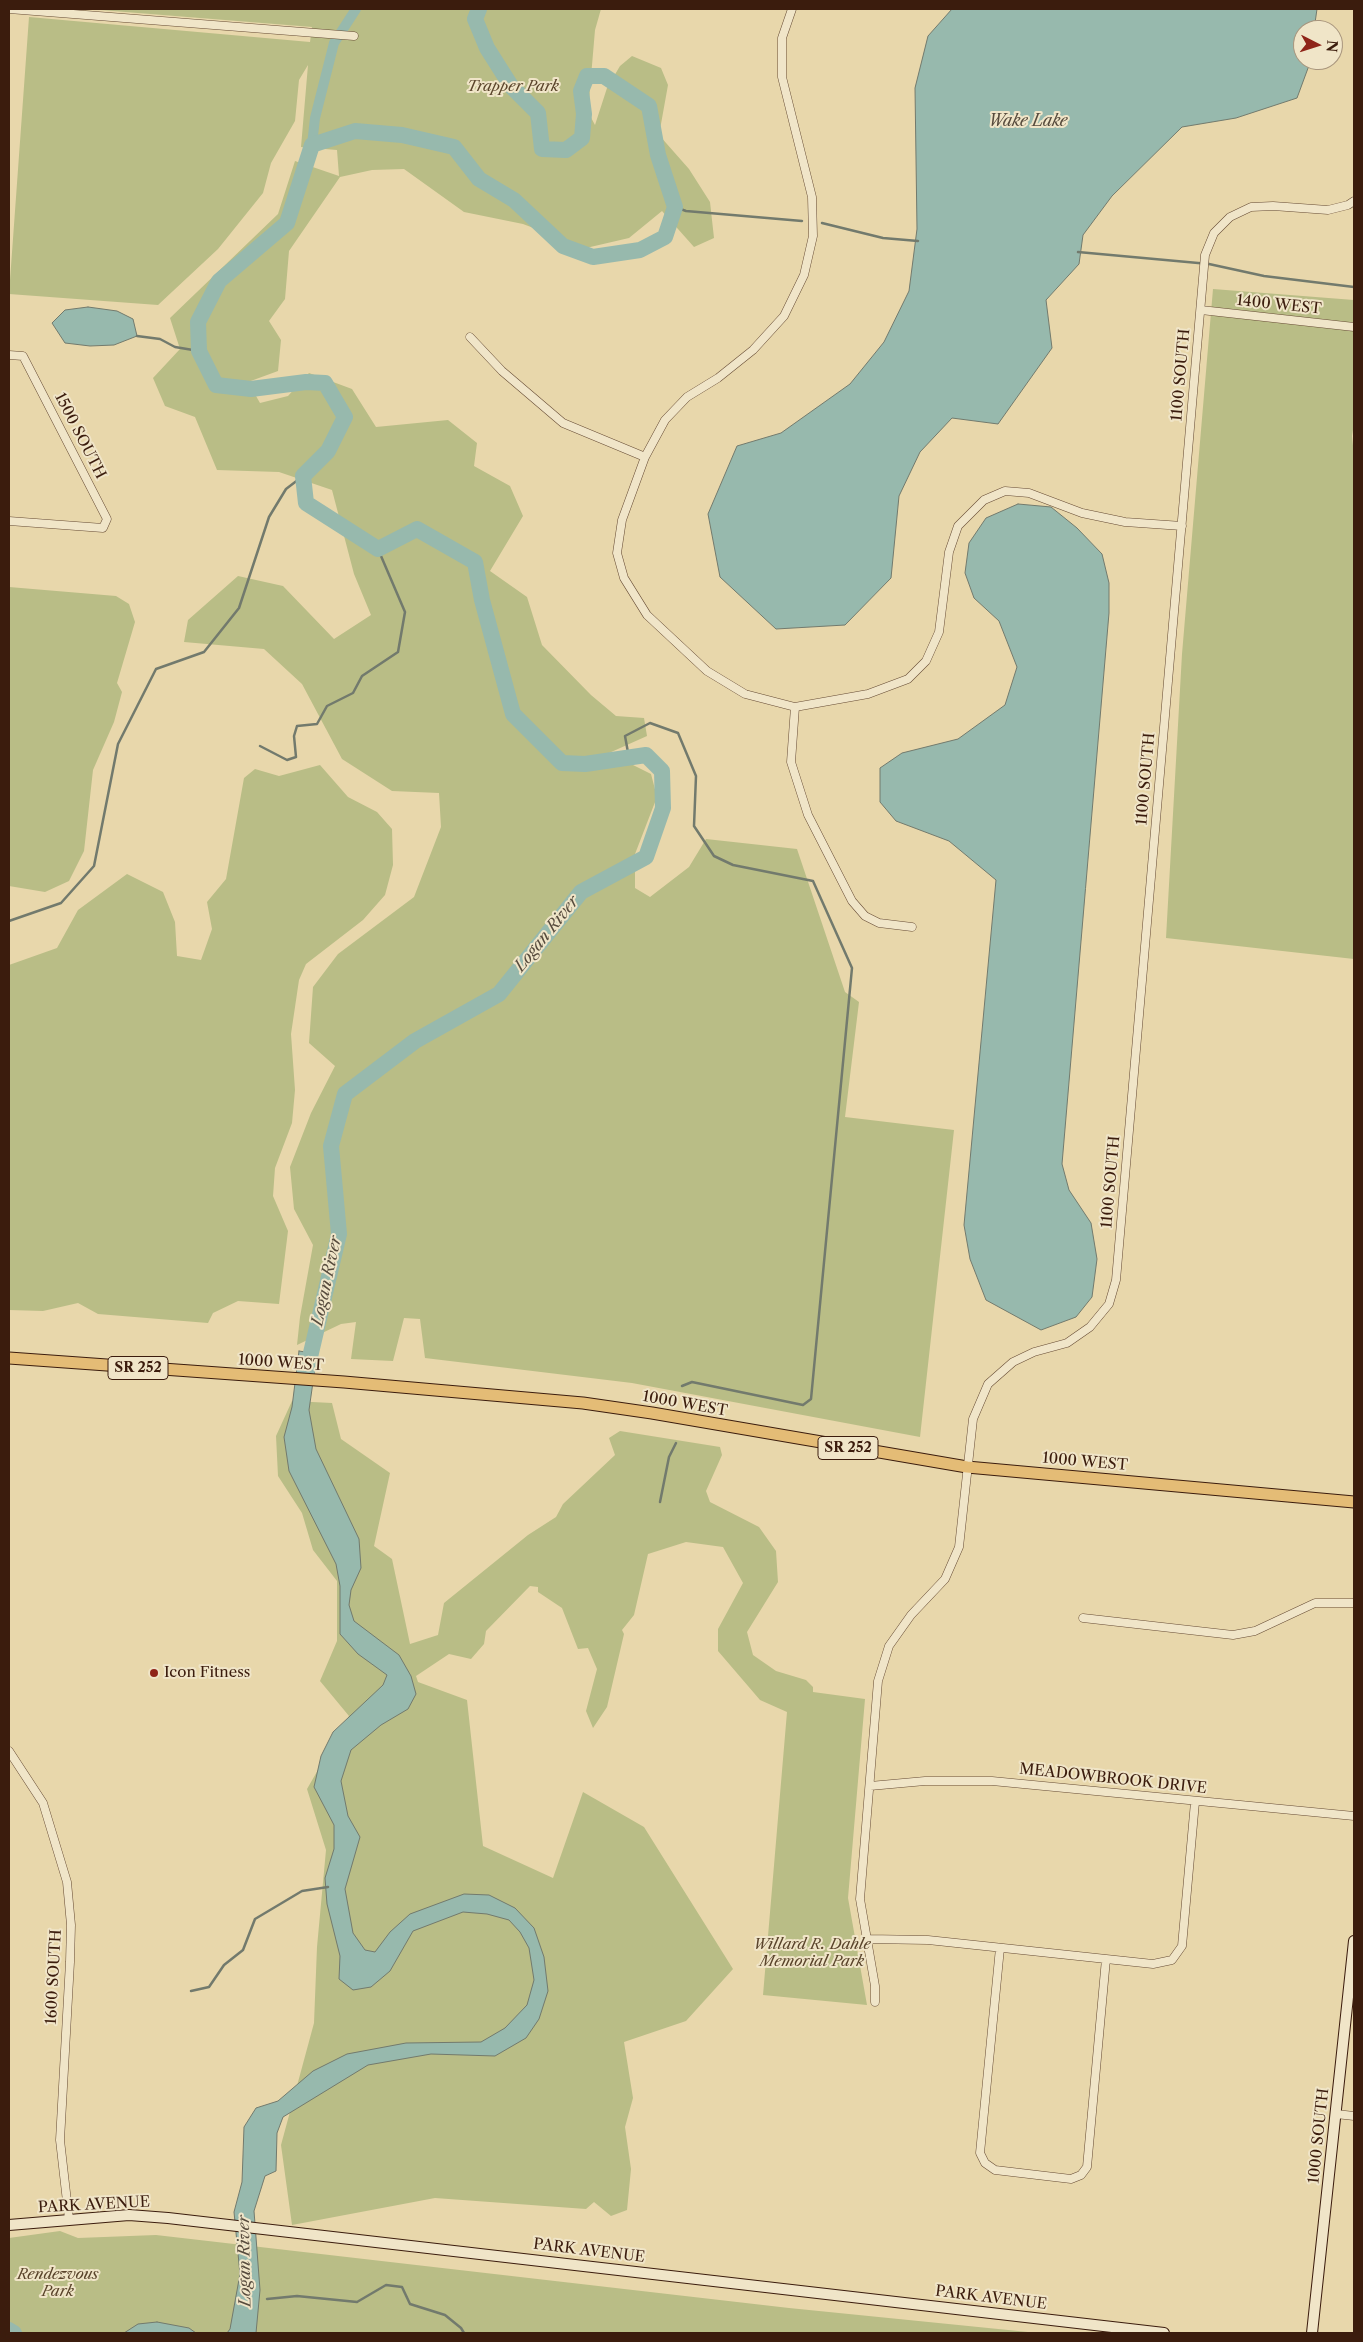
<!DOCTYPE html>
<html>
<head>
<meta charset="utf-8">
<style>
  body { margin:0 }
  #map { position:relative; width:1363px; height:2342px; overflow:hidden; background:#e8d7ab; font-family:"Libre Caslon Text",serif }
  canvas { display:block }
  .frame { position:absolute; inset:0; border:10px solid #3b1c0d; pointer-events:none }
  .north { position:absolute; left:1293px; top:20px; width:50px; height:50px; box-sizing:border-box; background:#f0e5c8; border:1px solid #a8957d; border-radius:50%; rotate:95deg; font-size:14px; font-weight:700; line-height:20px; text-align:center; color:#3b1c0d }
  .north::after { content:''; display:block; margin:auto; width:18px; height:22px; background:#8f2418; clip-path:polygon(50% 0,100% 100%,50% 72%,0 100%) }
</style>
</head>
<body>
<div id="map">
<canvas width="1363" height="2342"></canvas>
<div class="frame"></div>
<div class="north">N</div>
</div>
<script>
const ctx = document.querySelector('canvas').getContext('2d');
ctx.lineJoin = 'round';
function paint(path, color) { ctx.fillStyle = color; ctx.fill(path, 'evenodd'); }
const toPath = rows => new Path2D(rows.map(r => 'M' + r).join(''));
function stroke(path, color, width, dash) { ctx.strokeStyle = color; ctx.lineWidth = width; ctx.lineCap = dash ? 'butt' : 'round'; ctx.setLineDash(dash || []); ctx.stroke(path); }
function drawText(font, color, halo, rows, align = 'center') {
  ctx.font = font + ' "Libre Caslon Text",serif'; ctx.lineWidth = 4; ctx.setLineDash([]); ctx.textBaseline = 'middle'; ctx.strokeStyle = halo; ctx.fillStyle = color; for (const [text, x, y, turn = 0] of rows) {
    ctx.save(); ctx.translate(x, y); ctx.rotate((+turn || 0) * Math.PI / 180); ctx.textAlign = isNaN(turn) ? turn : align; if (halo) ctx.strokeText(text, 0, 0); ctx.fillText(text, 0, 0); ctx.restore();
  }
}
paint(toPath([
  [88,9,601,9,595,30,588,112,595,125,607,88,620,66,632,56,661,68,668,85,659,135,689,169,710,202,714,238,694,247,662,211,629,238,586,248,523,224,464,212,404,169,372,170,340,177,289,251,285,299,269,321,281,340,278,371,248,382,260,403,288,396,309,373,352,389,376,427,448,420,477,443,474,466,510,486,523,516,490,571,527,597,542,645,591,695,616,716,644,718,647,736,609,753,651,774,657,797,635,854,635,888,650,897,689,867,706,839,797,849,845,992,859,1002,845,1117,954,1130,920,1437,632,1383,425,1358,420,1319,404,1318,393,1361,351,1359,356,1322,341,1324,297,1345,300,1317,313,1245,294,1209,290,1167,311,1113,335,1066,309,1043,313,987,338,954,414,897,441,827,439,793,392,791,342,759,302,684,264,649,184,642,188,620,238,576,283,586,334,639,371,615,354,574,332,490,279,472,217,470,195,417,165,406,153,378,180,349,170,318,278,214,295,161,339,176,337,150,301,147,308,65,299,80,295,121,271,163,263,193,218,249,158,305,9,294,29,17,310,42,312,27],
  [1213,289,1354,300,1354,423,1352,436,1354,455,1354,959,1166,938,1182,654],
  [9,587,116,596,129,604,135,622,117,683,122,692,114,722,93,770,84,851,69,881,45,892,9,886],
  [320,765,348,797,377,812,392,829,393,865,385,895,363,920,306,964,299,980,291,1034,295,1090,292,1123,275,1168,273,1196,288,1231,279,1304,238,1301,213,1313,208,1323,98,1314,78,1303,43,1311,9,1310,9,965,57,948,78,910,127,874,163,892,175,922,177,956,201,960,212,929,207,902,226,879,244,778,255,769,279,776],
  [292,1401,332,1403,341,1439,390,1473,374,1546,392,1559,410,1644,438,1635,444,1603,528,1535,556,1517,563,1504,615,1455,609,1438,620,1431,720,1447,722,1455,706,1491,710,1502,759,1527,776,1551,778,1582,747,1632,753,1655,776,1671,806,1680,813,1687,813,1692,865,1699,848,1898,867,2005,763,1995,787,1712,760,1700,718,1651,718,1629,743,1583,723,1547,686,1542,648,1554,634,1615,622,1630,624,1634,607,1707,593,1728,586,1711,597,1669,588,1648,578,1649,562,1608,538,1592,538,1587,530,1586,486,1631,484,1644,471,1659,449,1654,416,1676,418,1682,467,1700,483,1846,553,1878,583,1792,644,1827,733,1969,686,2021,624,2042,633,2098,625,2127,631,2169,627,2210,611,2216,594,2202,586,2209,435,2198,292,2225,281,2145,314,2023,317,1947,326,1850,307,1789,349,1716,320,1681,337,1641,337,1581,313,1550,302,1513,278,1476,276,1436],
  [60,2231,78,2238,156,2235,789,2308,1038,2333,9,2333,9,2238]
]), '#b9bd86');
const water = toPath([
  [952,9,1317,9,1314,30,1303,30,1303,60,1311,60,1297,98,1236,118,1182,127,1112,196,1083,235,1079,264,1046,300,1052,348,998,424,952,418,920,452,899,496,891,578,845,625,776,629,720,577,708,514,737,446,781,433,850,384,884,342,909,291,917,229,915,88,928,36,952,9],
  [88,307,117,311,133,319,137,336,114,345,90,346,65,343,52,323,65,310,88,307],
  [1018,504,1051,507,1077,528,1102,554,1109,583,1109,613,1062,1164,1069,1190,1091,1223,1097,1259,1092,1297,1076,1317,1041,1330,986,1300,970,1259,964,1225,996,880,949,841,896,821,880,802,880,768,902,753,958,739,1005,705,1017,667,999,621,974,598,965,573,969,543,986,518,1018,504],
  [299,1351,317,1354,309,1410,316,1449,359,1539,361,1568,351,1590,349,1605,354,1621,399,1655,411,1676,416,1694,408,1709,381,1725,351,1750,341,1781,348,1816,360,1837,345,1889,353,1933,365,1950,375,1952,390,1932,410,1914,464,1894,489,1895,515,1908,534,1928,544,1957,548,1991,539,2019,526,2038,495,2056,431,2054,368,2065,283,2117,277,2133,276,2171,265,2176,254,2211,260,2290,256,2333,227,2333,230,2329,240,2274,234,2212,242,2182,244,2127,256,2108,278,2101,313,2071,347,2054,406,2043,481,2042,505,2028,527,2005,534,1980,529,1948,520,1932,509,1920,487,1914,463,1912,413,1931,390,1971,371,1987,353,1990,339,1979,340,1956,327,1904,325,1878,334,1849,334,1825,314,1787,321,1756,333,1732,383,1685,387,1675,358,1654,340,1634,340,1586,336,1564,289,1471,284,1437,292,1407,299,1351],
  [157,2322,189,2328,196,2333,124,2333,138,2324,157,2322]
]);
paint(water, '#97b9ad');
stroke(water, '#727a6d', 1);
stroke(toPath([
  [675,207,686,211,802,221],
  [822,223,883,238,918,241],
  [1078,252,1209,264,1264,276,1354,287],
  [137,336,160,339,175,347,199,351],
  [260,746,287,760,296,757,294,736,297,726,317,724,327,706,353,693,362,676,398,652,405,612,378,549],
  [629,758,625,736,650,723,678,733,696,776,694,826,714,856,733,865,813,881,852,968,811,1399,803,1405,692,1382,682,1386],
  [9,921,61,903,94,866,118,744,156,669,204,652,239,608,269,517,286,489,303,476],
  [660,1502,669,1457,676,1443],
  [191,1991,209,1987,224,1965,243,1950,255,1919,302,1891,328,1887],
  [267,2299,297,2296,357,2302,386,2285,402,2287,410,2304,445,2315,461,2328,464,2333]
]), '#727a6d', 2.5);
stroke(toPath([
  [312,145,315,118,334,43,356,9]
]), '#97b9ad', 10);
stroke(toPath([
  [306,1374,339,1234,331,1146,345,1094,415,1041,499,994,581,892,646,857,663,808,662,771,646,755,585,764,562,763,513,714,482,600,475,562,417,529,378,549,306,503,303,476,328,451,345,417,325,383,306,382,251,389,216,385,199,351,198,322,219,281,287,223,312,145,355,131,402,135,454,147,479,179,514,200,563,246,593,257,640,250,665,237,675,207,658,155,649,106,604,76,587,76,581,91,584,114,582,138,566,150,542,149,538,113,511,86,487,48,475,19,479,9],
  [9,2330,14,2333]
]), '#97b9ad', 16);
const street = toPath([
  [9,9,354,36],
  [792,9,782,38,782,77,812,197,813,236,804,275,784,316,753,350,718,378,687,397,665,420,645,457,622,520,617,553,624,578,647,615,707,671,745,694,795,707,868,694,908,679,926,661,939,632,949,552,958,526,984,500,1005,491,1029,493,1082,513,1125,522,1182,526],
  [1201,310,1354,327],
  [470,337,502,371,563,423,645,457],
  [9,355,23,356,107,519,103,528,9,521],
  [795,707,791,762,808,815,852,901,865,916,879,923,912,927],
  [1083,1618,1233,1635,1255,1631,1315,1603,1354,1603],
  [9,1751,43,1803,67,1882,71,1925,70,1962,60,2140,69,2219],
  [870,1786,925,1781,992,1781,1354,1816],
  [867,1939,928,1940,1153,1964,1172,1960,1182,1946,1195,1802],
  [1000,1948,980,2153,985,2163,995,2170,1071,2179,1081,2175,1087,2167,1106,1959],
  [875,2002,875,1986,860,1899,878,1681,889,1646,911,1615,945,1579,959,1547,973,1419,988,1384,1013,1362,1034,1352,1067,1343,1090,1327,1109,1304,1116,1280,1205,255,1214,233,1230,217,1251,207,1273,206,1328,210,1348,205,1354,201],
  [1336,2114,1354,2116]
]);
const secondary = toPath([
  [9,2225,129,2215,168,2218,1164,2333],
  [1312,2333,1354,1941]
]);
const primary = toPath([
  [9,1358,344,1382,583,1403,652,1413,967,1467,1354,1502]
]);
stroke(street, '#664b34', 9);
stroke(secondary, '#3b1c0d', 12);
stroke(primary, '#3b1c0d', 13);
stroke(street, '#f0e5c8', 8);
stroke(secondary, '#f0e5c8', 10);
stroke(primary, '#e4bc76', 11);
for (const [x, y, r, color] of [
  [154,1673,5,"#8f2418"]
]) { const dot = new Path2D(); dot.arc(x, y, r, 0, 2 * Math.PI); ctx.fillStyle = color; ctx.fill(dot); stroke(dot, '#f0e5c8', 2); }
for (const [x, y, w] of [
  [138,1368,60],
  [848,1448,60]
]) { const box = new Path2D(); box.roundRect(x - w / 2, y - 11.5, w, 23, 4); ctx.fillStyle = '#f0e5c8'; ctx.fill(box); stroke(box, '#3b1c0d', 1); }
drawText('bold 14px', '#3b1c0d', null, [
  ["SR 252",138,1368],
  ["SR 252",848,1448]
]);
drawText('italic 15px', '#5a442b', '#f0e5c8', [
  ["Trapper Park",513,87],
  ["Willard R. Dahle",812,1945],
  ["Memorial Park",812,1962],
  ["Rendezvous",58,2275],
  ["Park",58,2292]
]);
drawText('15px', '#3b1c0d', '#f0e5c8', [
  ["1400 WEST",1279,305,6],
  ["1100 SOUTH",1181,375,-85],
  ["1500 SOUTH",80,436,63],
  ["1100 SOUTH",1146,779,-85],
  ["1100 SOUTH",1111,1182,-85],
  ["1000 WEST",281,1363,4],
  ["1000 WEST",685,1404,10],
  ["1000 WEST",1085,1462,5],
  ["MEADOWBROOK DRIVE",1113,1779,6],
  ["1600 SOUTH",54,1977,-87],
  ["1000 SOUTH",1319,2136,-84],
  ["PARK AVENUE",94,2205,-3],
  ["PARK AVENUE",589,2251,7],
  ["PARK AVENUE",991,2298,7]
]);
drawText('15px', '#3b1c0d', '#f0e5c8', [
  ["Icon Fitness",164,1673]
], 'left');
drawText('italic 16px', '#574b3d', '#f0e5c8', [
  ["Wake Lake",1028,121],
  ["Logan River",547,934,-51],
  ["Logan River",327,1281,-78],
  ["Logan River",245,2261,-91]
]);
</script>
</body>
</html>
